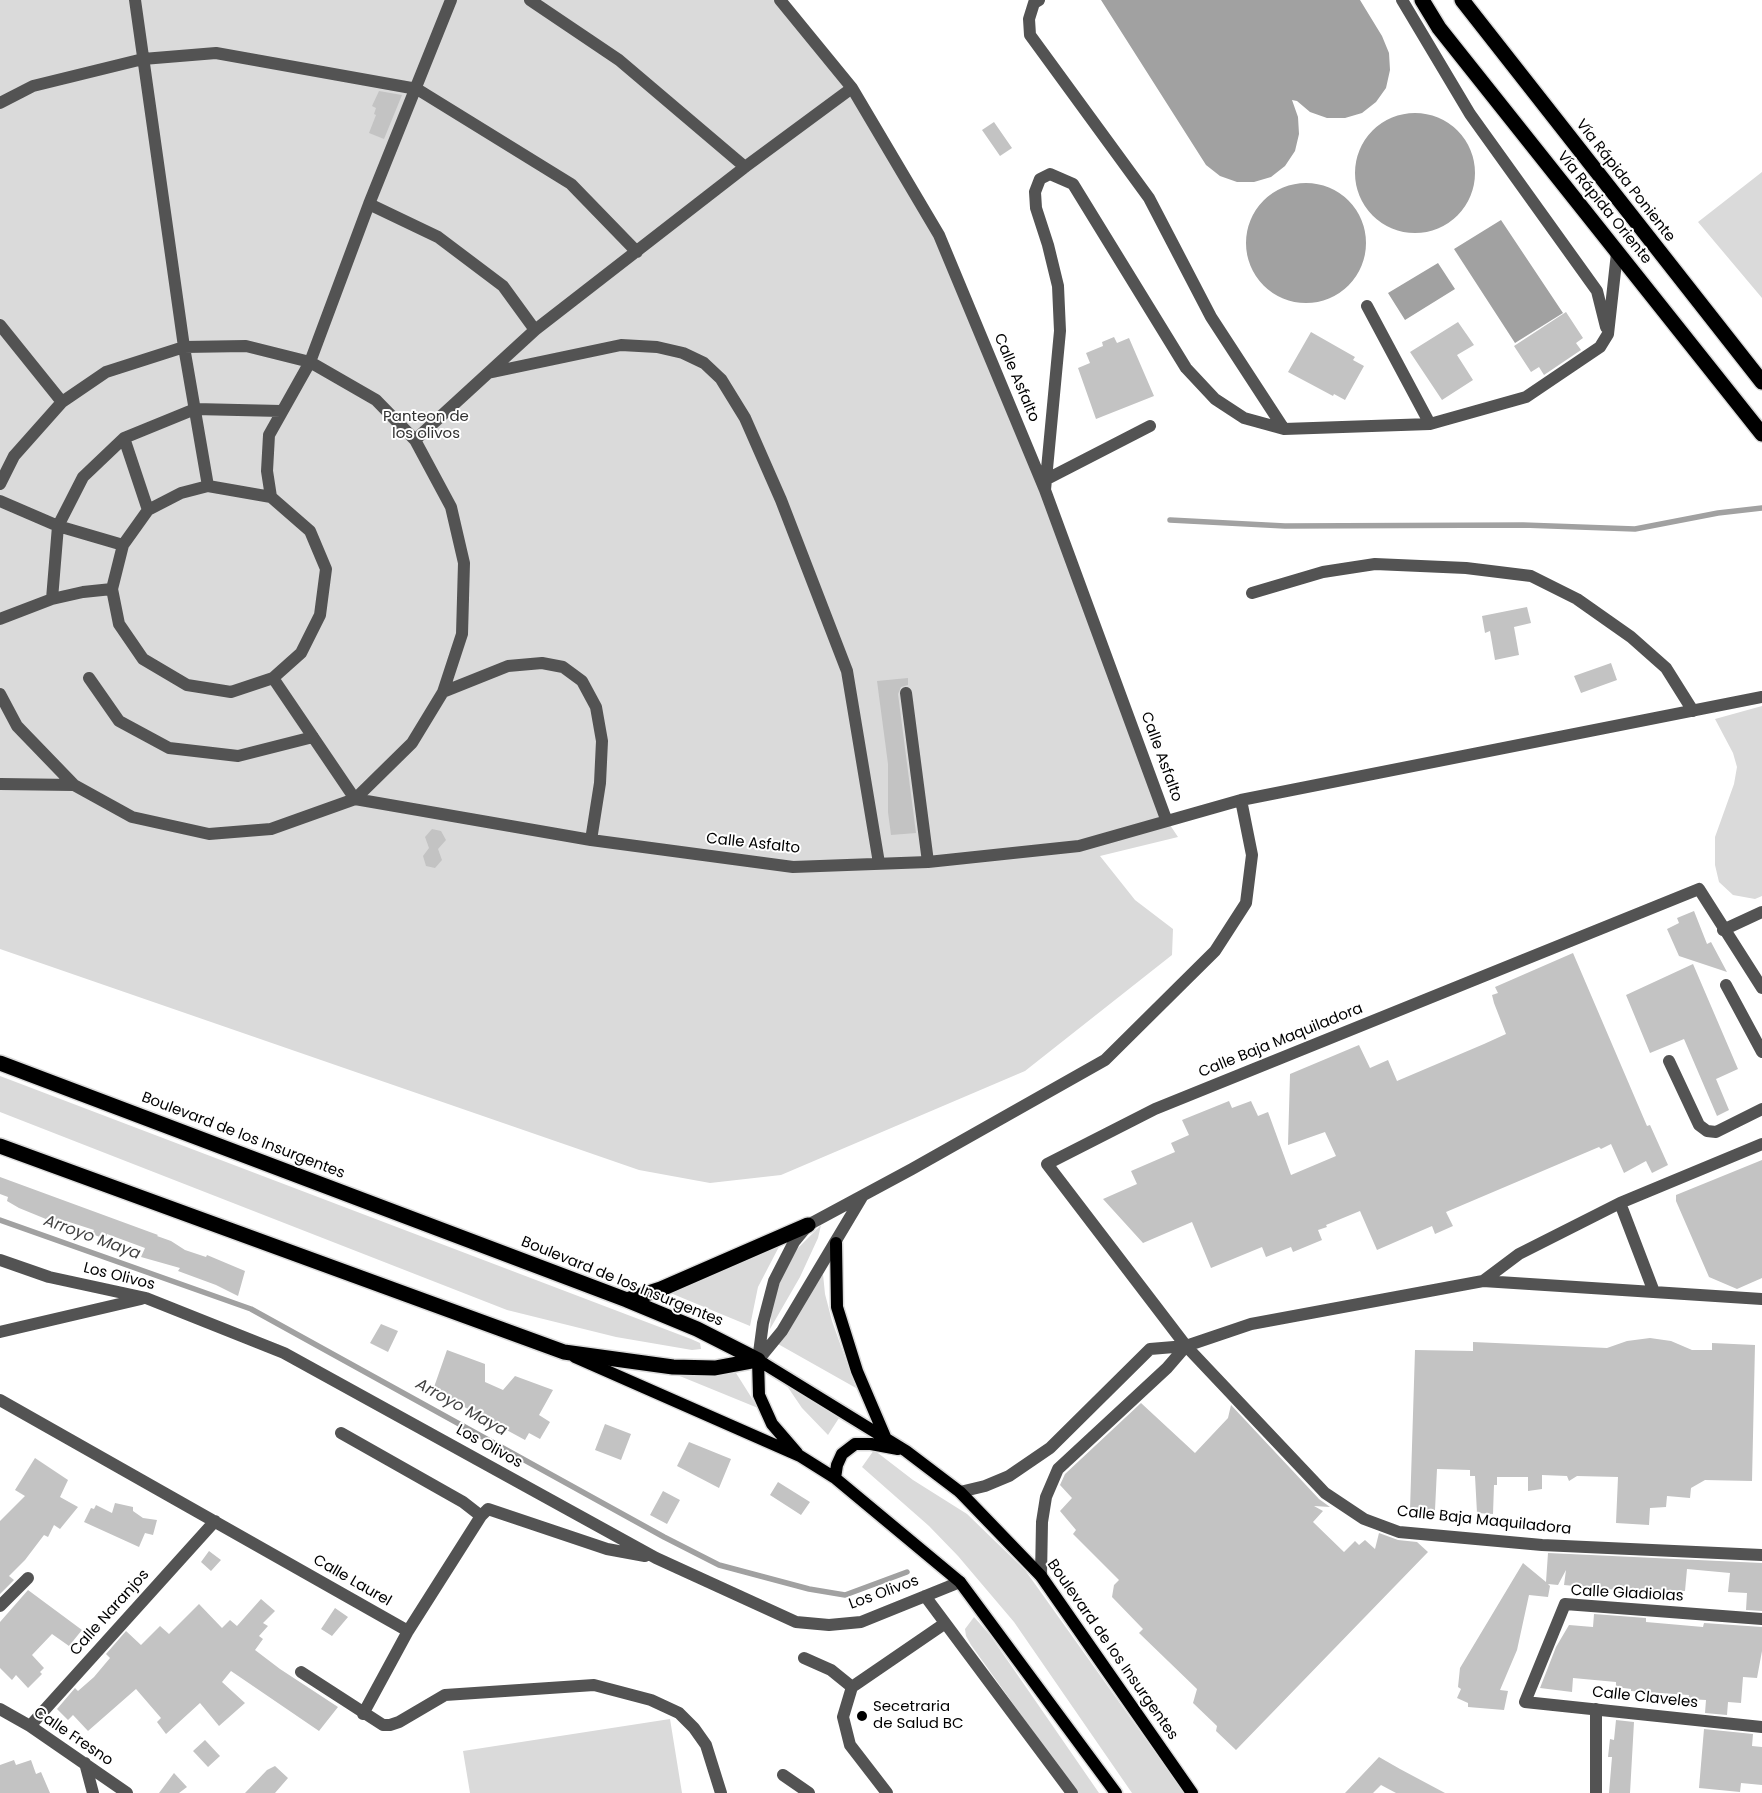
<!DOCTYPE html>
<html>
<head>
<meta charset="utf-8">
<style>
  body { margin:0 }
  canvas { display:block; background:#fff }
</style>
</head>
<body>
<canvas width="1762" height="1793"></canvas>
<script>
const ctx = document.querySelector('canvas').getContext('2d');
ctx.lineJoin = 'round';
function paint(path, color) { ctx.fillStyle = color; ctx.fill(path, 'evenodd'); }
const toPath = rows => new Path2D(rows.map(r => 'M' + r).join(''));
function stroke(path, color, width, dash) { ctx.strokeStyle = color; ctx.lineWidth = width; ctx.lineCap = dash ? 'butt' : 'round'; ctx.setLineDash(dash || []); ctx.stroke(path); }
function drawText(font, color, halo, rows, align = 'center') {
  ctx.font = font + ' Poppins,sans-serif'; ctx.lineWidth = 4; ctx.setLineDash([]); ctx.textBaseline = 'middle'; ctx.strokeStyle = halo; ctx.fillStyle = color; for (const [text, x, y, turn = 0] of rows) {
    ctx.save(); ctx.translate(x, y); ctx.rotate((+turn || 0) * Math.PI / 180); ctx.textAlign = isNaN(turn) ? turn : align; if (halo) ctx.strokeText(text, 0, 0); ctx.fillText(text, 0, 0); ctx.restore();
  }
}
paint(toPath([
  [0,0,780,0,852,88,939,235,1045,490,1166,819,1178,837,1100,856,1135,900,1173,929,1172,955,1025,1071,781,1175,710,1183,639,1170,0,949],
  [1762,172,1762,298,1698,222],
  [1762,706,1762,896,1755,899,1733,895,1719,882,1715,865,1715,837,1734,784,1737,767,1733,753,1715,719],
  [0,1076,691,1339,700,1343,701,1349,692,1350,616,1337,507,1310,0,1112],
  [821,1225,818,1238,800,1277,770,1329,771,1315,779,1281,797,1249],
  [782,1241,758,1287,750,1326,668,1292],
  [823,1274,825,1294,832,1321,856,1388,778,1344],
  [665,1370,715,1375,736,1373,758,1408],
  [787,1386,839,1418,828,1435,802,1408],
  [874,1450,913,1480,967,1514,1025,1570,1184,1793,1132,1793,1014,1622,958,1556,929,1526,862,1467],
  [974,1617,990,1635,1099,1793,1077,1793,971,1645,966,1636,965,1629],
  [670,1719,682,1793,470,1793,463,1751]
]), '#dadada');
paint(toPath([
  [1101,0,1360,0,1382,36,1389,53,1390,70,1386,88,1376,102,1362,113,1345,118,1327,118,1310,112,1297,101,1292,100,1298,117,1299,134,1295,151,1285,166,1271,177,1254,182,1237,182,1220,176,1206,165],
  '1355 173a60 60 0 1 1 120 0a60 60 0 1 1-120 0Z',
  '1246 243a60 60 0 1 1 120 0a60 60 0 1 1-120 0Z',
  [1501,220,1563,313,1515,343,1454,249],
  [1438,263,1455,289,1405,320,1388,293]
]), '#a1a1a1');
stroke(toPath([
  [1170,520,1285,526,1523,525,1635,529,1718,513,1762,508],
  [0,1220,251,1309,664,1537,719,1565,809,1589,845,1595,907,1572]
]), '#a1a1a1', 5.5);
paint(toPath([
  [379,91,402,95,384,139,369,133,376,115,374,114,376,108,372,106],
  [994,122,1012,148,1000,156,982,130],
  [1566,312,1583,338,1576,343,1581,350,1544,375,1539,367,1531,372,1514,346],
  [1458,322,1474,345,1457,355,1473,380,1442,400,1410,352],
  [1311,332,1355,357,1353,360,1364,366,1345,400,1334,394,1333,396,1288,372],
  [1114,337,1117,343,1129,338,1154,396,1096,419,1078,368,1090,363,1086,353,1103,346,1102,342],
  [1527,607,1531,623,1514,627,1519,655,1495,660,1490,631,1485,633,1482,616],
  [1611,663,1617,680,1581,693,1574,676],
  [908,678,908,685,901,687,898,694,916,833,891,835,888,812,888,764,877,681],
  [432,829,441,831,446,840,438,849,442,860,435,868,426,866,423,856,429,848,425,837],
  [1694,911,1707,944,1711,942,1727,972,1679,956,1667,929,1679,923,1677,918],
  [1573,953,1647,1126,1650,1125,1668,1165,1652,1173,1646,1161,1624,1173,1611,1144,1601,1149,1599,1147,1446,1212,1453,1226,1435,1234,1432,1226,1377,1250,1360,1211,1326,1225,1327,1227,1318,1230,1322,1240,1293,1252,1291,1247,1266,1257,1262,1247,1211,1268,1192,1222,1143,1243,1103,1199,1137,1184,1131,1171,1175,1152,1171,1143,1189,1135,1182,1120,1229,1101,1232,1108,1251,1101,1258,1116,1268,1112,1291,1175,1336,1156,1325,1132,1288,1145,1290,1074,1359,1045,1370,1068,1388,1060,1397,1081,1484,1044,1506,1034,1494,1003,1492,995,1498,993,1495,987],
  [1693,964,1738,1069,1716,1079,1729,1110,1717,1116,1684,1039,1650,1053,1626,995],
  [1762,1160,1762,1278,1737,1289,1709,1277,1676,1201,1676,1195],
  [0,1177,158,1235,157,1236,171,1241,185,1250,206,1257,207,1255,245,1271,238,1296,216,1285,178,1271,180,1268,141,1257,145,1248,107,1234,105,1239,92,1234,94,1230,66,1221,63,1226,19,1208,7,1201,8,1197,0,1194],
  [381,1324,398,1331,388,1352,370,1343],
  [1650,1338,1671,1341,1692,1350,1712,1350,1712,1343,1755,1345,1752,1481,1705,1480,1691,1488,1690,1498,1667,1496,1666,1507,1650,1508,1649,1525,1616,1523,1618,1477,1577,1476,1569,1481,1567,1476,1542,1475,1542,1489,1528,1491,1528,1477,1497,1477,1497,1485,1494,1485,1493,1514,1477,1513,1475,1476,1470,1476,1470,1470,1437,1469,1435,1510,1410,1510,1415,1350,1473,1351,1473,1342,1607,1348,1627,1341],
  [447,1350,485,1364,485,1382,503,1390,515,1376,553,1390,539,1415,550,1422,540,1439,529,1433,525,1440,433,1390],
  [1141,1403,1195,1453,1228,1418,1231,1405,1319,1499,1330,1507,1314,1506,1323,1511,1313,1522,1344,1552,1355,1541,1359,1545,1365,1540,1375,1549,1379,1533,1398,1540,1417,1542,1428,1552,1236,1750,1216,1731,1217,1726,1193,1703,1197,1689,1139,1633,1143,1629,1112,1597,1114,1585,1119,1580,1073,1534,1076,1530,1060,1511,1072,1498,1060,1485,1065,1474],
  [605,1424,631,1434,621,1460,595,1450],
  [689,1442,731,1459,719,1488,677,1466],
  [35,1458,68,1480,60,1497,78,1507,60,1529,54,1525,48,1537,44,1535,25,1560,9,1576,14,1580,0,1594,0,1521,25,1496,15,1490],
  [778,1482,810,1502,801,1515,770,1495],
  [663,1491,680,1500,667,1524,650,1515],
  [115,1503,133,1507,133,1511,143,1518,157,1520,153,1535,145,1533,139,1547,84,1522,91,1508,94,1509,96,1505,112,1513],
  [209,1551,221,1560,211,1571,201,1562],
  [1548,1553,1762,1563,1762,1611,1746,1610,1747,1593,1728,1592,1730,1573,1687,1569,1685,1591,1662,1590,1662,1594,1564,1585,1566,1570,1558,1585,1548,1584,1550,1586,1548,1597,1529,1595,1517,1650,1500,1690,1508,1691,1504,1710,1468,1707,1468,1703,1457,1698,1461,1689,1458,1687,1460,1668,1523,1563,1546,1582],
  [28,1590,82,1630,69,1646,52,1634,32,1655,44,1668,40,1672,42,1674,28,1688,16,1675,12,1680,0,1668,0,1622],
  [261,1599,275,1611,263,1623,268,1626,259,1636,263,1639,255,1650,280,1669,338,1707,319,1731,231,1671,222,1682,245,1703,219,1726,200,1703,166,1734,157,1722,161,1718,136,1689,88,1731,73,1715,68,1720,57,1709,75,1688,78,1691,94,1677,110,1658,106,1654,126,1631,141,1645,160,1626,169,1634,199,1604,222,1628,230,1620,237,1626],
  [335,1608,348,1617,332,1636,321,1629],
  [1594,1614,1646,1618,1646,1622,1703,1627,1704,1623,1762,1627,1762,1651,1757,1678,1743,1677,1741,1703,1728,1702,1727,1715,1705,1713,1706,1700,1688,1699,1689,1695,1631,1691,1631,1689,1616,1687,1616,1682,1573,1678,1572,1692,1540,1688,1556,1647,1569,1625,1593,1627],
  [1616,1720,1634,1722,1630,1793,1609,1793,1612,1757,1608,1757,1610,1739,1614,1740],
  [1704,1729,1753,1734,1752,1746,1762,1747,1762,1785,1741,1783,1740,1792,1699,1788],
  [205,1740,220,1756,208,1767,193,1751],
  [1379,1757,1400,1769,1445,1793,1396,1793,1381,1785,1373,1793,1345,1793],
  [14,1760,16,1765,31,1760,36,1774,41,1772,50,1793,0,1793,0,1765],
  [275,1766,288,1778,275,1793,245,1793,267,1770],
  [174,1773,187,1787,179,1793,159,1793]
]), '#c3c3c3');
const major = toPath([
  [836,1243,837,1307,857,1371,886,1439],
  [575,1357,800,1456,835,1478,960,1582,1116,1793],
  [758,1360,906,1451,960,1492,1041,1576,1192,1793],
  [758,1360,759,1395,772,1424,797,1453],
  [835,1478,837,1465,842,1454,855,1444,871,1444,898,1449]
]);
const highway = toPath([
  [1422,0,1439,28,1762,434],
  [1462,0,1762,382],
  [0,1063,627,1300,697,1329,758,1360],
  [0,1146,564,1352,673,1367,715,1368,758,1360],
  [627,1300,661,1289,808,1225]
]);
stroke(major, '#dbdbdb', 15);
stroke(highway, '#dbdbdb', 18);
stroke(toPath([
  [135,0,184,347,208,486],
  [530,0,619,60,745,167],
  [780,0,852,88,939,235,1045,490,1166,819],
  [1039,0,1034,3,1029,19,1030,35,1149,198,1211,317,1284,429],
  [1402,0,1470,114,1597,291,1606,327],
  [0,103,33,86,143,59,216,53,417,89,571,184,637,252],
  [369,204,438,237,503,286,535,330],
  [1367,306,1430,424],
  [0,325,62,402],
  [488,373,621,345,657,347,683,353,704,363,721,379,745,418,781,500,847,671,879,863],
  [124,438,148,510],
  [415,440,535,330,745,167,852,88],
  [1047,479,1150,426],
  [0,484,14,456,62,402,106,372,184,347,246,346,310,362,376,400,415,440,451,507,464,563,462,634,443,692,412,743,355,799,271,829,209,834,132,817,74,785,17,726,0,694],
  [208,486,271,497,310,531,326,569,320,615,301,653,273,678,231,692,187,685,143,659,119,624,112,589,123,545,148,510,181,493,208,486],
  [1045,490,1060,331,1058,286,1048,245,1036,208,1035,192,1040,179,1050,174,1073,184,1186,368,1215,399,1244,418,1284,429,1430,424,1526,397,1600,347,1608,334,1617,253],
  [271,497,267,471,269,435,310,362,369,204,451,0],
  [0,501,58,526,123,545],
  [1252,593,1323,572,1375,564,1466,568,1531,576,1577,599,1631,637,1666,668,1693,711],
  [52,599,58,526,83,477,124,438,195,409,281,411],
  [0,619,52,599,83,592,112,589],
  [89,678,119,721,169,748,238,756,313,737],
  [273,678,355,799,591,840,793,867,928,862,1079,846,1241,800,1762,697],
  [443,692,508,666,542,663,563,667,582,681,596,707,602,741,600,783,591,840],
  [906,693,928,862],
  [0,784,74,785],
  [1723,930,1762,912],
  [1726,985,1762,1052],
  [1762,988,1699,889,1155,1109,1047,1164,1186,1346,1325,1493,1364,1519,1399,1532,1542,1545,1762,1555],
  [1669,1061,1699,1125,1707,1131,1716,1132,1762,1109],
  [1620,1203,1654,1292],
  [0,1260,49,1277,146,1298,284,1353,656,1558,796,1622,829,1625,861,1622,960,1582],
  [1483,1281,1519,1254,1620,1203,1762,1144],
  [0,1332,141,1299],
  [759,1359,782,1331,862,1197],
  [758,1360,763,1323,774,1281,794,1242,808,1225,912,1169,1105,1060,1215,951,1246,903,1252,855,1241,800],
  [0,1400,408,1631],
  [341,1433,463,1502,481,1516],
  [960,1492,985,1486,1009,1476,1050,1448,1150,1349,1186,1346,1251,1324,1483,1281,1762,1299],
  [1041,1576,1042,1522,1046,1497,1058,1469,1167,1368,1186,1346],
  [925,1596,1072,1793],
  [0,1606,28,1578],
  [1762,1619,1565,1604,1525,1702,1762,1727],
  [804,1658,831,1670,852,1687],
  [301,1672,383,1725,390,1725,399,1722,445,1695,594,1685,651,1700,679,1713,694,1728,706,1745,721,1793],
  [0,1709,30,1726,127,1793],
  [1596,1709,1596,1793],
  [363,1714,408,1631,481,1516,488,1509,607,1549,645,1556],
  [30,1726,215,1521],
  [85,1763,93,1793],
  [783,1775,809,1793],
  [887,1793,850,1745,843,1717,852,1687,944,1624]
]), '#535353', 12);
stroke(major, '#000', 12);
stroke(highway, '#000', 15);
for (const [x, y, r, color] of [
  [862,1716,6,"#000"]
]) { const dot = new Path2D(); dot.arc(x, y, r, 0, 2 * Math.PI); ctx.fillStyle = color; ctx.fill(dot); stroke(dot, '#fff', 2); }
drawText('15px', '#000', '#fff', [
  ["Vía Rápida Poniente",1625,181,52],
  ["Vía Rápida Oriente",1604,208,51],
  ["Calle Asfalto",1016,378,67],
  ["Calle Asfalto",1161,757,70],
  ["Calle Asfalto",753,844,6],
  ["Calle Baja Maquiladora",1281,1041,-22],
  ["Boulevard de los Insurgentes",243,1136,21],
  ["Los Olivos",119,1277,14],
  ["Boulevard de los Insurgentes",622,1282,22],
  ["Los Olivos",489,1447,29],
  ["Calle Baja Maquiladora",1484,1521,6],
  ["Calle Laurel",352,1581,30],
  ["Los Olivos",884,1593,-20],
  ["Calle Gladiolas",1627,1594,3],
  ["Calle Naranjos",110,1613,-48],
  ["Boulevard de los Insurgentes",1112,1650,55],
  ["Calle Claveles",1645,1698,6],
  ["Calle Fresno",73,1737,34]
]);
drawText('15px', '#313131', '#fff', [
  ["Panteon de",426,417],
  ["los olivos",426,434]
]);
drawText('15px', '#000', '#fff', [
  ["Secetraria",873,1707],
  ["de Salud BC",873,1724]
], 'left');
drawText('italic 16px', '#424242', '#fff', [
  ["Arroyo Maya",92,1238,20],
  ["Arroyo Maya",461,1408,29]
]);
</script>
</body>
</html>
